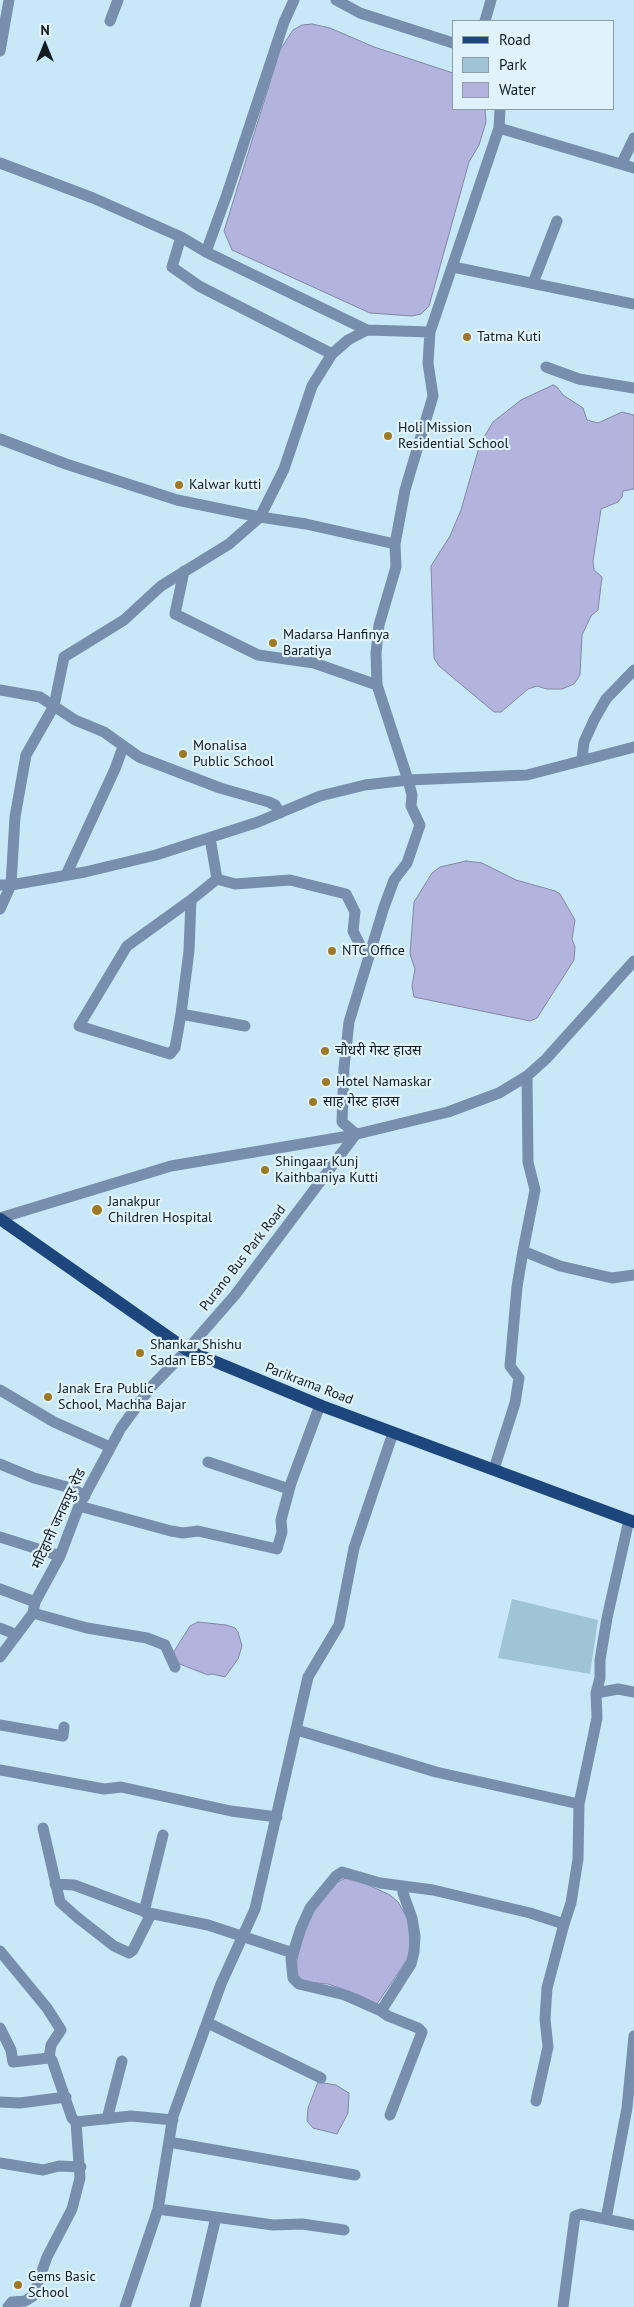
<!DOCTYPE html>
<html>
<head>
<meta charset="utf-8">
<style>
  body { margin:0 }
  #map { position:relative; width:634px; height:2307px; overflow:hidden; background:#c8e8f7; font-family:"PT Sans",sans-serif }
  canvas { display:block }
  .legend { position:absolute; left:452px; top:20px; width:162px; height:90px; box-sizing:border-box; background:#e0f3fc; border:1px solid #8d9da4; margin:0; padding:6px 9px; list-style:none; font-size:15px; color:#101c21 }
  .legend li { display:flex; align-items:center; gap:10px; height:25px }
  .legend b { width:25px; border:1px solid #8d9da4 }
  .north { position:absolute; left:20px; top:20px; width:50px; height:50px; -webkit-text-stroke:4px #e0f3fc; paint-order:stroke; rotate:0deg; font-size:14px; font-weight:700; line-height:20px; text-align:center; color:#101c21 }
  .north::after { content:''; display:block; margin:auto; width:18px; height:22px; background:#101c21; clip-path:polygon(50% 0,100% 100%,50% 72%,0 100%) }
</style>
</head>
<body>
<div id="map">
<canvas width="634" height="2307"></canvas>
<ul class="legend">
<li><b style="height:6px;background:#1d477c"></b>Road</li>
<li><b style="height:14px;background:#9fc4d4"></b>Park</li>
<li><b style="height:14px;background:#b3b4dd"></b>Water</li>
</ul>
<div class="north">N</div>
</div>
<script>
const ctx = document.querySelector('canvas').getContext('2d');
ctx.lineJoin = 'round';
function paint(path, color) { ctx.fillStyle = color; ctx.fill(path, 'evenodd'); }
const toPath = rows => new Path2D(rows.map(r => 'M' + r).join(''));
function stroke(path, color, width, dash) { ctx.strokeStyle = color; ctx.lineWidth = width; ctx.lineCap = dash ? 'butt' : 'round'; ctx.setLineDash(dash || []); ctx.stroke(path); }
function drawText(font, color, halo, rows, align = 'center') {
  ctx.font = font + ' "PT Sans","Noto Sans Devanagari",sans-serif'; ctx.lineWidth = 4.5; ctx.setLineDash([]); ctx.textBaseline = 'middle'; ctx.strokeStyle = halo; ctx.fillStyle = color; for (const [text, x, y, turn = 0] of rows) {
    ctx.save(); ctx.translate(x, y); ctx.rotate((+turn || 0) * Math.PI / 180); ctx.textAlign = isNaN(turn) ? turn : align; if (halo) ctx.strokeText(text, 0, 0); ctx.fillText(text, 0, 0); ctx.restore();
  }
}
paint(toPath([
  [512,1599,598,1620,590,1674,498,1658]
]), '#9fc4d4');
const water = toPath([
  [312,24,330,28,374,47,453,73,453,109,485,109,486,122,479,145,469,162,429,306,421,314,412,316,370,313,232,250,224,231,280,50,293,30,302,25,312,24],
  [553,385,557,387,563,395,583,408,587,420,598,423,622,412,634,415,634,489,623,491,622,497,618,502,601,509,593,561,594,570,602,577,598,610,591,616,582,635,580,675,574,684,562,689,547,689,537,686,528,689,501,712,494,712,439,666,434,658,431,566,450,536,461,510,480,444,493,422,521,400,553,385],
  [466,861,482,863,516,880,555,891,560,894,575,920,572,939,575,947,574,960,537,1018,530,1021,414,997,412,986,415,969,410,954,414,902,432,873,440,867,466,861],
  [198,1622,226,1625,235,1628,238,1632,242,1646,238,1659,225,1677,212,1674,208,1675,177,1663,173,1653,190,1626,198,1622],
  [351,1877,390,1895,398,1902,408,1919,411,1954,377,2004,359,1995,328,1984,306,1982,296,1976,297,1960,305,1927,314,1906,330,1887,343,1879,351,1877],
  [318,2082,336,2085,349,2093,348,2113,337,2134,313,2128,307,2121,308,2108,318,2082]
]);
paint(water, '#b3b4dd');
stroke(water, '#8286a5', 1);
stroke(toPath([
  [336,0,360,13,453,43],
  [110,21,118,0],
  [485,21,491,0],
  [0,51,9,0],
  [499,128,634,168],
  [0,163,93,198,181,237,206,252,367,330,430,332],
  [622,163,634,138],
  [181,237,172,267,199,286,332,354],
  [206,252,227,194,284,22,294,0],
  [453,267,634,304],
  [533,283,557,221],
  [546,367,579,379,634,388],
  [0,439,66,464,177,500,260,517,306,524,395,544],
  [184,571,175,614,258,655,314,663,377,685],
  [0,690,40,697,75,720,104,732,139,757,220,788,269,802,275,805,280,813],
  [582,759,584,742,594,720,606,699,634,670],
  [210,838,217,879,191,900,189,951,181,1014,245,1026],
  [66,875,115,769,123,747],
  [217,879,235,884,290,880,346,894,355,912,353,931,361,947,370,951],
  [0,885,11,885,85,872,156,855,258,822,320,796,365,785,408,780,527,775,634,747],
  [0,909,11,885,15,817,26,755,54,706,64,657,124,620,161,586,229,544,260,517,284,469,312,386,332,354,348,340,367,330],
  [181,1014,175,1048,170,1054,79,1026,127,946,191,900],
  [0,1218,171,1166,349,1136,448,1112,499,1093,527,1076,546,1059,634,961],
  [523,1251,535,1190,528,1162,527,1076],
  [0,1390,54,1422,110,1447],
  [208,1462,289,1489],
  [0,1464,34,1478,71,1488,85,1496],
  [494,1469,515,1403,519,1378,510,1366,517,1287,523,1251,560,1266,612,1278,634,1275],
  [79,1506,171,1531,183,1533,198,1531,277,1549,282,1532,281,1520,291,1483,320,1405],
  [0,1537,60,1556],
  [0,1589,35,1602],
  [33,1613,87,1628,147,1638,165,1645,175,1667],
  [0,1628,15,1634],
  [0,1657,33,1613,35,1602,60,1556,79,1506,121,1428,151,1387,187,1350,235,1295,356,1134,342,1122,344,1068,349,1022,384,907,394,880,407,863,420,825,411,806,412,795,408,780,377,685,376,653,379,625,396,567,395,544,405,490,433,396,428,363,430,332,499,128,500,109],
  [596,1693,618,1689,634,1692],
  [0,1725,63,1736,64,1727],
  [297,1730,436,1772,579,1804],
  [0,1770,104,1789,121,1787,231,1811,277,1817],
  [43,1828,60,1902,78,1918,114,1946,129,1953,133,1950,151,1914],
  [55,1884,74,1885,149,1913,208,1925,293,1953],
  [403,1886,403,1893,412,1918,415,1936,414,1952,411,1964,381,2011,345,1995,299,1984,293,1978,291,1959,301,1928,310,1908,336,1876,342,1872,380,1883,433,1890,530,1913,564,1924],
  [144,1912,163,1835],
  [0,1951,47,2008,61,2030,51,2045,49,2058],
  [381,2011,388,2016,418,2028,422,2032,390,2115],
  [208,2023,321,2078],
  [0,2028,11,2050,13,2062,49,2058,52,2060,72,2118,76,2122],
  [536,2101,548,2047,545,2019,547,1988,564,1924,571,1903,578,1859,579,1804,597,1718,596,1693,600,1678,600,1660,607,1618,629,1520],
  [0,2102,20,2103,66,2097],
  [107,2119,122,2061],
  [169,2142,355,2175],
  [0,2163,43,2170,59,2166,81,2167],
  [158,2209,273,2225,302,2224,344,2230],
  [606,2219,627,2108,634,2036],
  [8,2307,12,2302,25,2301,33,2296,47,2257,72,2209,80,2178,76,2122,131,2116,173,2120],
  [125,2307,158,2209,173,2116,221,1984,255,1909,308,1677,339,1625,354,1548,393,1433],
  [195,2307,216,2217],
  [563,2307,575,2216,581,2214,634,2225]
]), '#778ead', 11);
stroke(toPath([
  [0,1219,187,1350,322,1406,634,1522]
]), '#1d477c', 12);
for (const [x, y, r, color] of [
  [467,337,5,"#9d7924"],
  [388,436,5,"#9d7924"],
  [179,485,5,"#9d7924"],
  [273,643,5,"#9d7924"],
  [183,754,5,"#9d7924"],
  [332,951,5,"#9d7924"],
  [325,1051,5,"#9d7924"],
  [326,1082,5,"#9d7924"],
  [313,1102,5,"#9d7924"],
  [265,1170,5,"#9d7924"],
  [97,1210,6,"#9d7924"],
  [140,1353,5,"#9d7924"],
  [48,1397,5,"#9d7924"],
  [18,2285,5,"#9d7924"]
]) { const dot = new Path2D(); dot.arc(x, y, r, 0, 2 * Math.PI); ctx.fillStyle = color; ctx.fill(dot); stroke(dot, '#e0f3fc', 2); }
drawText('14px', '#101c21', '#e0f3fc', [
  ["Tatma Kuti",477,337],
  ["Holi Mission",398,428],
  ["Residential School",398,444],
  ["Kalwar kutti",189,485],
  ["Madarsa Hanfinya",283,635],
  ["Baratiya",283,651],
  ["Monalisa",193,746],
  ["Public School",193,762],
  ["NTC Office",342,951],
  ["चौधरी गेस्ट हाउस",335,1051],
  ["Hotel Namaskar",336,1082],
  ["साह गेस्ट हाउस",323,1102],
  ["Shingaar Kunj",275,1162],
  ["Kaithbaniya Kutti",275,1178],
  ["Janakpur",108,1202],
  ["Children Hospital",108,1218],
  ["Shankar Shishu",150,1345],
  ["Sadan EBS",150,1361],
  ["Janak Era Public",58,1389],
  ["School, Machha Bajar",58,1405],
  ["Gems Basic",28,2277],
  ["School",28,2293]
], 'left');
drawText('14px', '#101c21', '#e0f3fc', [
  ["Purano Bus Park Road",243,1258,-52],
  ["Parikrama Road",309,1384,21],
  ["मटिहानी जनकपुर रोड",59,1519,-65]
]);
</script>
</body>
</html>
